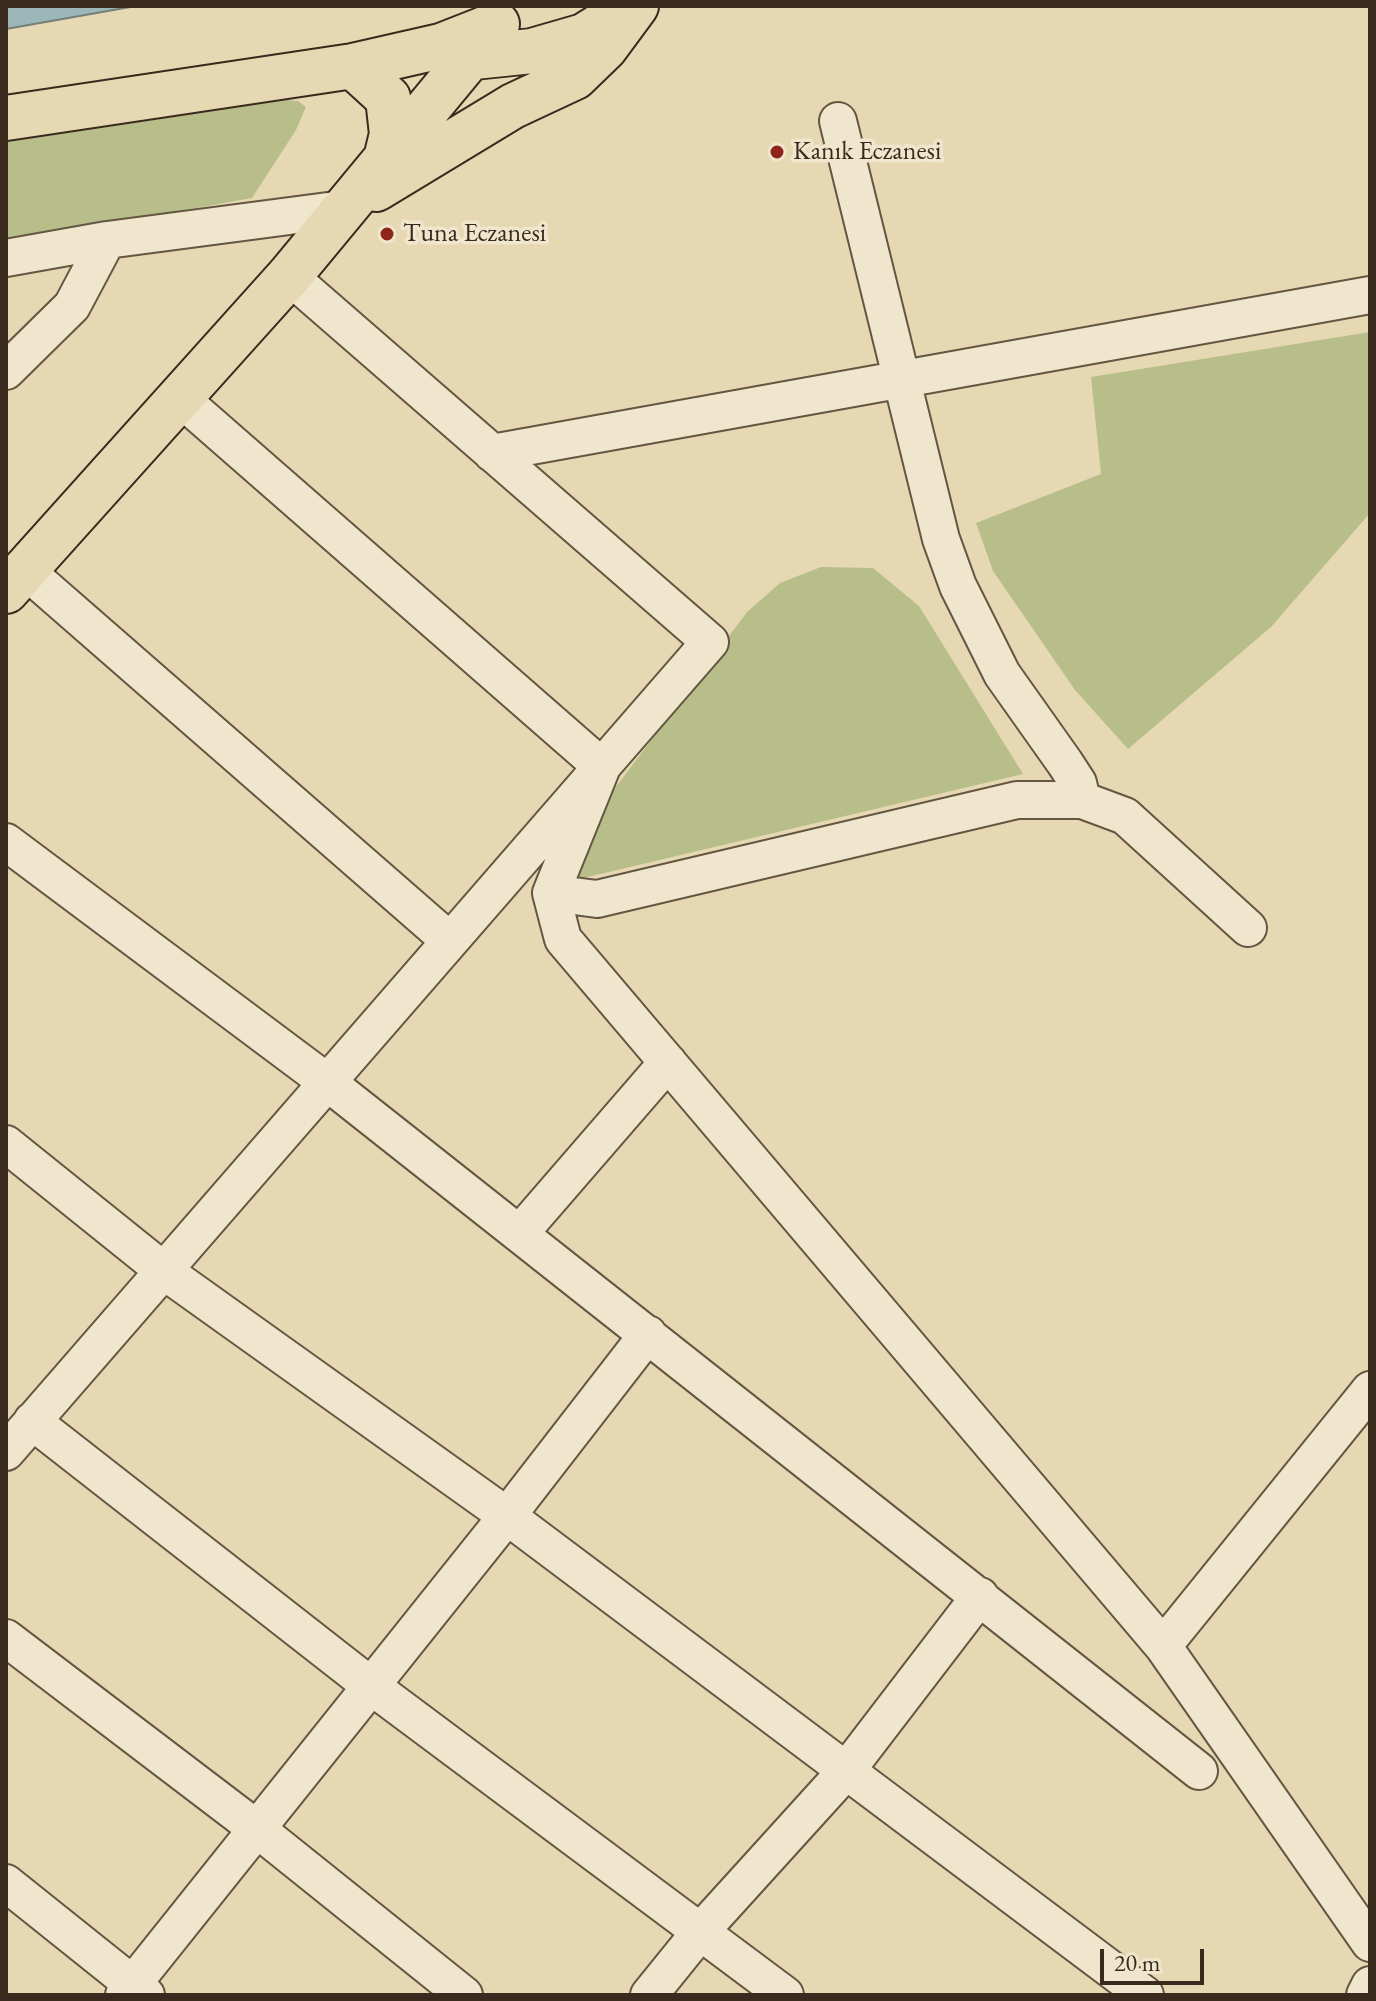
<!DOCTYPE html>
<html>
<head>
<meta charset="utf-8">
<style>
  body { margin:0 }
  #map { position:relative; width:1376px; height:2001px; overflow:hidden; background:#e6d8b2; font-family:"EB Garamond",serif }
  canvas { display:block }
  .frame { position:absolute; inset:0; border:8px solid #392a1d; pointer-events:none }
  .scale { position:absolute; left:1100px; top:1949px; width:104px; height:36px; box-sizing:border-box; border:4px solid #392a1d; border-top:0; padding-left:10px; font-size:24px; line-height:28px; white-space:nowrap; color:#392a1d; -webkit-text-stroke:6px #efe6cd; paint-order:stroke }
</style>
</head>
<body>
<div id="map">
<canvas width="1376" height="2001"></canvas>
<div class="frame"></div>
<div class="scale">20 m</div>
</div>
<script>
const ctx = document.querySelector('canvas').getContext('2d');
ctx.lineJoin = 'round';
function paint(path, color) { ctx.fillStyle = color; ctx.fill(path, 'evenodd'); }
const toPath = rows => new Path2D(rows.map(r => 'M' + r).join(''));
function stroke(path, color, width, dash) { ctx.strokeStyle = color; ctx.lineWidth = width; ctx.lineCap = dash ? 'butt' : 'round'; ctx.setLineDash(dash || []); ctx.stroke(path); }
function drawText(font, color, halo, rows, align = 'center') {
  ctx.font = font + ' "EB Garamond",serif'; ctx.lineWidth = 7; ctx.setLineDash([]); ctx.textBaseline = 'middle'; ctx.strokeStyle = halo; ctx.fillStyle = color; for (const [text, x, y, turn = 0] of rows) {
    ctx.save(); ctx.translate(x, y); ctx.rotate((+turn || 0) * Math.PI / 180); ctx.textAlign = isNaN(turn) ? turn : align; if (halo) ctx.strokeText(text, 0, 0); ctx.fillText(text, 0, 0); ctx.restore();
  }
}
paint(toPath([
  [286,100,298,101,306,107,296,130,252,198,6,242,6,142],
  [1370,332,1370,513,1271,627,1128,749,1075,690,993,571,976,523,1101,474,1091,377],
  [821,567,873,568,919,606,1023,774,575,880,559,863,747,612,780,583]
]), '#b8be8a');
const water = toPath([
  [6,6,136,6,6,29,6,6]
]);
paint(water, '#9bb7b7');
stroke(water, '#747f79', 2);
const minor = toPath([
  [838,121,941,539,958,586,1002,674,1065,763,1078,783,1082,800],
  [6,258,107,240,343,209],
  [6,371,72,306,107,240],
  [180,398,602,767,551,893,563,939,1163,1646,1370,1390],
  [492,453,1370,295],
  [25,570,450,941],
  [6,842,327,1082,1199,1771],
  [551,893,597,899,1017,800,1082,800,1125,816,1248,928],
  [6,1144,164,1271,507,1516,1145,1995],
  [520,1233,668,1062],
  [32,1421,371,1686,785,1995],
  [6,1452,710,642,289,276],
  [6,1638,257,1829,464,1995],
  [1163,1646,1370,1943],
  [6,1883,146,1995],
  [124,1995,507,1516,648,1334],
  [649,1995,700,1932,846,1771,980,1596],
  [1365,1995,1370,1985]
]);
const major = toPath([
  [455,59,532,51,584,36,621,13],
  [353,66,388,98,392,134,386,159],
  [6,118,353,66,441,46,497,24],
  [376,189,513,106,575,77,605,48,636,6],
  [6,591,289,276,495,27]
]);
stroke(minor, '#645642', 40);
stroke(major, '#392a1d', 48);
stroke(minor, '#efe6cd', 36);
stroke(major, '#e6d8b2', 44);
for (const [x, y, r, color] of [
  [777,152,8,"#8f2418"],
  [387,234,8,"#8f2418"]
]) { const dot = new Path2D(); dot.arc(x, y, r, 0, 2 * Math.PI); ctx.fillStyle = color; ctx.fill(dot); stroke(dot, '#efe6cd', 3); }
drawText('26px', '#392a1d', '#efe6cd', [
  ["Kanık Eczanesi",793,152],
  ["Tuna Eczanesi",403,234]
], 'left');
</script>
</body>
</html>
